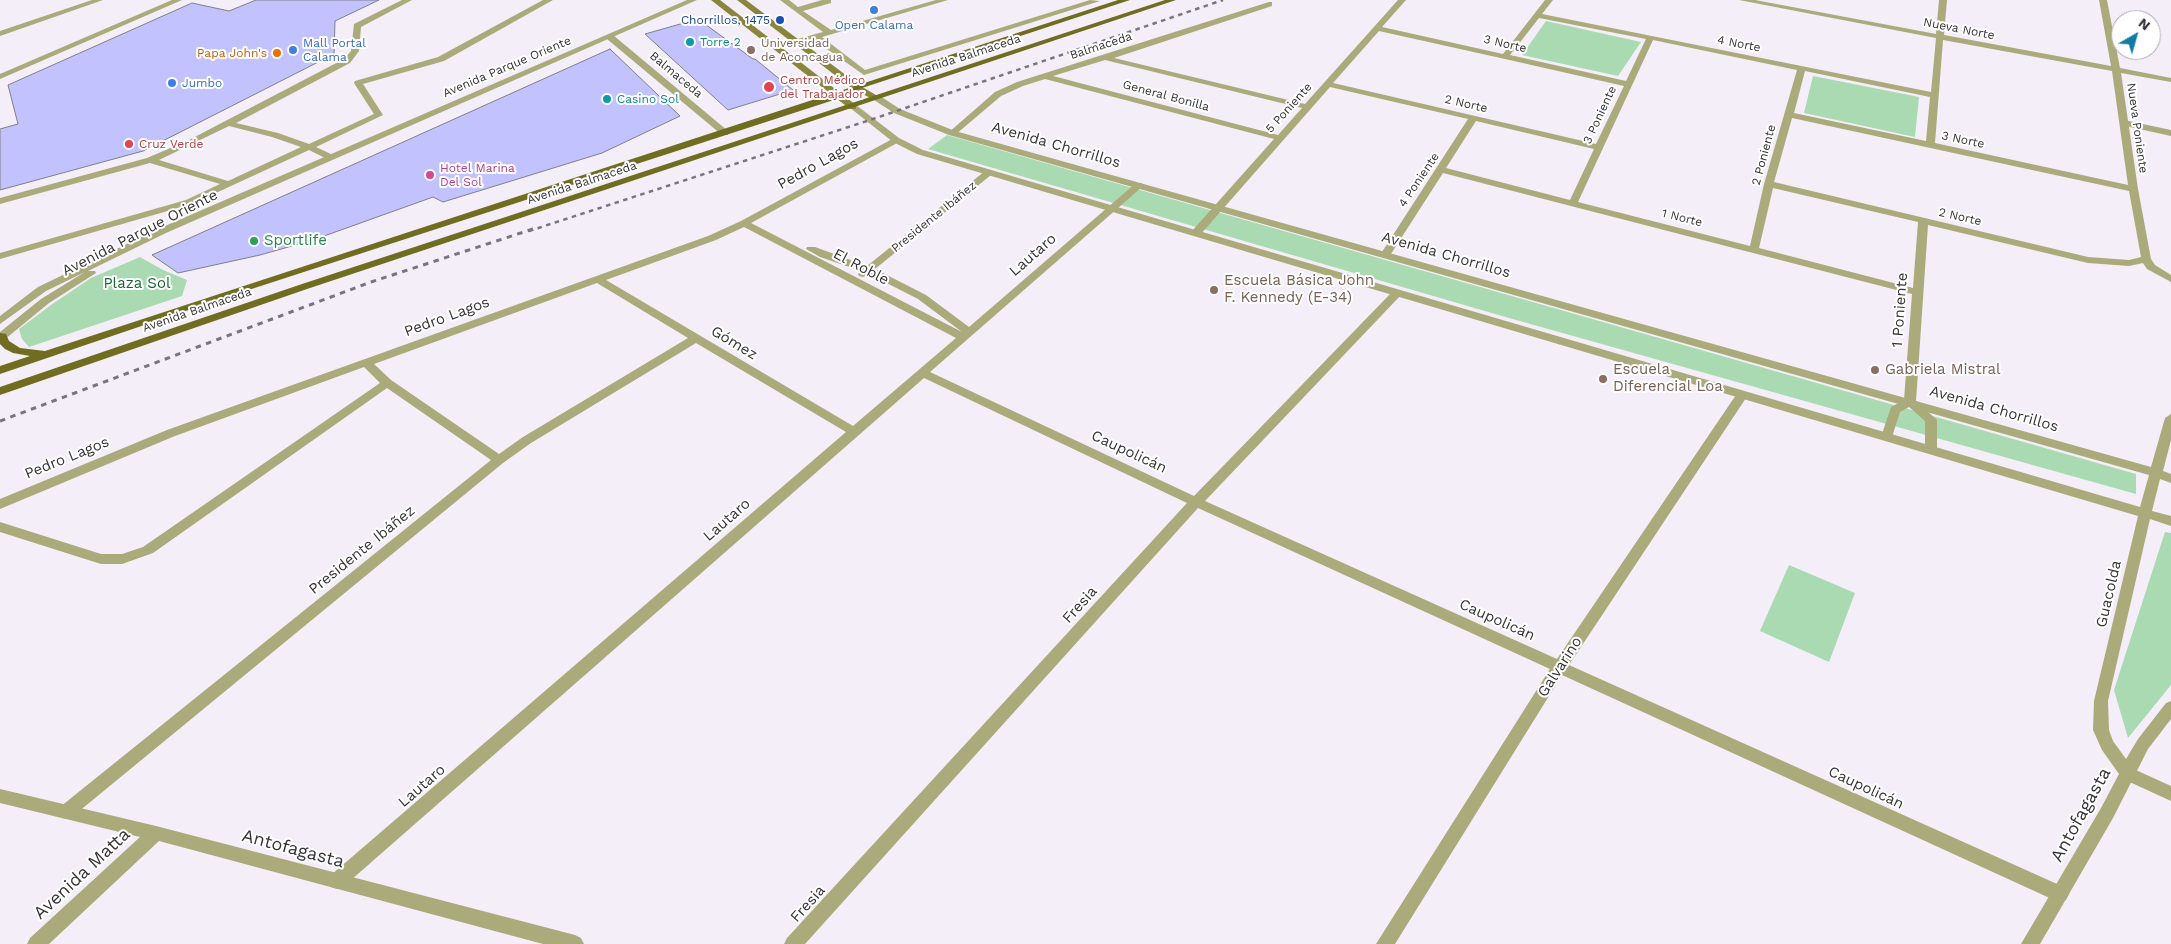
<!DOCTYPE html>
<html>
<head>
<meta charset="utf-8">
<style>
  body { margin:0 }
  #map { position:relative; width:2171px; height:944px; overflow:hidden; background:#f3eef7; font-family:"Work Sans",sans-serif }
  canvas { display:block }
  .north { position:absolute; left:2111px; top:10px; width:50px; height:50px; box-sizing:border-box; background:#fff; border:1px solid #aeadaf; border-radius:50%; rotate:38deg; font-size:14px; font-weight:700; line-height:20px; text-align:center; color:#353337 }
  .north::after { content:''; display:block; margin:auto; width:18px; height:22px; background:#117da7; clip-path:polygon(50% 0,100% 100%,50% 72%,0 100%) }
</style>
</head>
<body>
<div id="map">
<canvas width="2171" height="944"></canvas>
<div class="north">N</div>
</div>
<script>
const ctx = document.querySelector('canvas').getContext('2d');
ctx.lineJoin = 'round';
function paint(path, color) { ctx.fillStyle = color; ctx.fill(path, 'evenodd'); }
const toPath = rows => new Path2D(rows.map(r => 'M' + r).join(''));
function stroke(path, color, width, dash) { ctx.strokeStyle = color; ctx.lineWidth = width; ctx.lineCap = dash ? 'butt' : 'round'; ctx.setLineDash(dash || []); ctx.stroke(path); }
function drawText(font, color, halo, rows, align = 'center') {
  ctx.font = font + ' "Work Sans",sans-serif'; ctx.lineWidth = 4; ctx.setLineDash([]); ctx.textBaseline = 'middle'; ctx.strokeStyle = halo; ctx.fillStyle = color; for (const [text, x, y, turn = 0] of rows) {
    ctx.save(); ctx.translate(x, y); ctx.rotate((+turn || 0) * Math.PI / 180); ctx.textAlign = isNaN(turn) ? turn : align; if (halo) ctx.strokeText(text, 0, 0); ctx.fillText(text, 0, 0); ctx.restore();
  }
}
paint(toPath([
  [1546,21,1641,42,1618,76,1522,55],
  [1813,76,1919,97,1915,137,1804,113],
  [947,135,2136,474,2136,494,1502,316,928,149],
  [140,257,163,270,187,280,182,296,29,347,22,339,19,329,51,305,91,278],
  [2165,532,2171,533,2171,685,2128,738,2114,690],
  [1789,565,1855,593,1829,662,1760,631]
]), '#aadab2');
const building = toPath([
  [256,0,379,0,335,21,334,54,143,151,0,190,0,129,18,124,8,85,192,3,229,11,256,0],
  [698,19,753,59,755,59,793,90,728,110,645,34,698,19],
  [610,49,680,116,602,153,443,202,433,197,313,240,260,255,178,273,152,255,610,49]
]);
paint(building, '#c2c3fe');
stroke(building, '#7e7f87', 1);
paint(toPath([
  [402,0,412,0,361,27,359,51,350,63,236,123,278,133,309,144,374,114,354,83,355,81,438,57,543,0,553,0,444,61,363,84,383,115,316,147,333,155,333,159,327,159,309,150,192,204,0,259,0,253,186,200,220,184,150,163,0,204,0,198,147,158,189,140,344,59,351,51,354,24,402,0],
  [229,126,272,137,301,147,228,181,159,160,229,126],
  [780,0,789,0,798,7,822,0,831,0,831,3,803,11,831,30,936,0,948,0,822,37,865,70,1090,0,1100,1,864,75,814,40,794,44,794,40,823,32,780,0],
  [2124,120,2171,130,2171,136,2121,125,2121,121,2124,120]
]), '#aaaa7b');
paint(toPath([
  [92,0,103,0,0,36,0,31,92,0],
  [172,0,182,0,0,79,0,74,172,0],
  [1398,0,1406,0,1382,27,1503,54,1545,0,1553,0,1542,14,1931,92,1936,38,1739,0,1755,0,1936,34,1939,0,1947,0,1944,35,2111,66,2099,0,2107,0,2120,68,2171,78,2171,82,2121,73,2138,189,2151,259,2155,265,2171,275,2171,282,2147,269,2143,263,2129,266,2088,263,1928,225,1916,401,1937,420,1937,450,1931,454,1925,450,1925,421,1909,407,1900,412,1891,440,1883,440,1881,437,1891,407,1904,400,1912,294,1443,173,1389,257,1381,257,1380,255,1468,119,1330,87,1200,235,1196,236,1191,233,1192,231,1274,139,1045,79,1023,86,1001,96,955,135,948,133,995,92,1017,82,1269,2,1272,2,1272,6,1114,58,1305,104,1398,0],
  [1539,18,1646,39,1626,81,1510,55,1539,18],
  [1379,31,1505,59,1624,86,1596,144,1333,83,1379,31],
  [1653,40,1797,70,1764,184,1750,246,1578,202,1653,40],
  [1943,40,2112,71,2128,185,1935,143,1943,40],
  [1105,60,1302,108,1278,135,1053,76,1105,60],
  [1805,71,1930,97,1926,141,1794,113,1805,71],
  [1792,118,2129,191,2141,257,2129,260,2088,257,1774,182,1792,118],
  [1476,121,1594,149,1570,200,1446,168,1476,121],
  [1773,188,1918,222,1913,288,1759,248,1773,188],
  [607,35,613,35,728,131,728,135,722,135,607,39,607,35],
  [896,137,899,138,899,142,751,223,962,332,918,299,869,274,863,277,859,276,858,274,861,271,820,257,806,249,807,247,815,247,867,266,985,171,991,171,991,175,875,269,926,295,969,327,1136,183,1142,183,1142,187,930,372,1194,496,1393,291,1401,291,1402,293,1401,295,1205,501,1557,659,1738,392,1746,392,1748,395,1746,398,1569,665,2066,888,2069,894,2066,900,2060,902,2054,900,1562,675,1395,944,1376,944,1550,669,1198,508,805,944,784,944,787,938,1187,503,924,378,343,887,337,889,331,887,329,881,331,875,846,432,696,343,531,443,503,463,72,817,66,819,60,817,58,812,60,807,491,460,387,388,153,553,122,564,101,564,0,532,0,522,101,554,122,554,143,547,380,383,364,367,175,436,0,509,0,499,167,430,708,236,741,221,896,137],
  [744,227,956,338,853,426,606,280,716,240,744,227],
  [597,283,688,338,523,437,499,454,391,380,374,364,597,283],
  [2127,766,2171,786,2171,801,2121,778,2119,773,2121,768,2127,766]
]), '#aaaa7b');
paint(toPath([
  [687,0,697,0,166,233,88,271,95,271,96,273,49,303,4,340,0,341,0,332,41,299,85,272,46,291,0,324,0,316,38,287,158,229,687,0],
  [874,96,880,96,900,109,955,131,2151,467,2165,418,2171,414,2171,440,2163,471,2171,474,2171,483,2160,479,2152,511,2171,516,2171,526,2150,519,2108,701,2109,730,2113,741,2126,759,2138,739,2166,703,2171,701,2171,719,2148,749,2113,818,2040,944,2021,944,2101,808,2119,774,2102,750,2093,730,2094,701,2138,516,917,154,893,142,849,107,856,105,899,138,923,150,2140,507,2149,475,949,135,894,113,874,100,874,96],
  [0,789,156,826,575,935,581,938,584,944,543,944,159,841,49,944,27,944,30,938,140,837,0,803,0,789]
]), '#aaaa7b');
paint(toPath([
  [711,0,720,0,856,105,856,109,850,109,711,0],
  [737,0,746,0,859,85,881,98,874,100,853,89,737,0]
]), '#89863c');
paint(toPath([
  [1118,0,1130,0,859,89,840,98,233,295,0,374,0,366,30,356,13,353,5,349,0,344,0,333,6,334,9,341,20,348,45,351,1118,0],
  [1165,0,1176,0,307,289,0,395,0,387,299,285,1165,0]
]), '#706d20');
stroke(toPath([
  [529,231,870,120,1223,0]
]), '#78757b', 2.5, [4.5, 4.5]);
stroke(toPath([
  [0,421,371,282,533,229]
]), '#78757b', 3, [5.5, 5.5]);
for (const [x, y, r, color] of [
  [874,10,5,"#3f7fe0"],
  [780,20,5,"#1a4fb4"],
  [690,42,5,"#0f9aa8"],
  [293,50,5,"#3f7fe0"],
  [751,50,5,"#8d6e63"],
  [277,53,5,"#e8710a"],
  [172,83,5,"#3f7fe0"],
  [769,87,6,"#e0444e"],
  [607,99,5,"#0f9aa8"],
  [129,144,5,"#e0444e"],
  [430,175,5,"#d1479c"],
  [254,241,5,"#2e9e5b"],
  [1214,290,5,"#8d6e63"],
  [1875,370,5,"#8d6e63"],
  [1603,379,5,"#8d6e63"]
]) { const dot = new Path2D(); dot.arc(x, y, r, 0, 2 * Math.PI); ctx.fillStyle = color; ctx.fill(dot); stroke(dot, '#fff', 2); }
drawText('12px', '#164399', '#fff', [
  ["Chorrillos, 1475",770,20]
], 'right');
drawText('12px', '#366cbe', '#fff', [
  ["Open Calama",874,25,"center"],
  ["Mall Portal",303,43],
  ["Calama",303,57],
  ["Jumbo",182,83]
], 'left');
drawText('12px', '#353337', '#fff', [
  ["Nueva Norte",1959,29,11],
  ["3 Norte",1505,44,13],
  ["4 Norte",1739,44,11],
  ["Balmaceda",1101,46,-18],
  ["Avenida Balmaceda",966,56,-18],
  ["Avenida Parque Oriente",507,67,-23],
  ["Balmaceda",676,75,40],
  ["General Bonilla",1166,96,15],
  ["2 Norte",1466,104,13],
  ["5 Poniente",1289,108,-48],
  ["3 Poniente",1600,115,-65],
  ["Nueva Poniente",2137,128,82],
  ["3 Norte",1963,140,12],
  ["2 Poniente",1764,155,-75],
  ["4 Poniente",1419,180,-56],
  ["Avenida Balmaceda",582,183,-18],
  ["Presidente Ibáñez",934,217,-39],
  ["2 Norte",1960,217,13],
  ["1 Norte",1682,218,14],
  ["Avenida Balmaceda",197,310,-19]
]);
drawText('12px', '#0d838f', '#fff', [
  ["Torre 2",700,42],
  ["Casino Sol",617,99]
], 'left');
drawText('12px', '#785e54', '#fff', [
  ["Universidad",761,43],
  ["de Aconcagua",761,57]
], 'left');
drawText('12px', '#c56008', '#fff', [
  ["Papa John's",267,53]
], 'right');
drawText('12px', '#be3a42', '#fff', [
  ["Centro Médico",780,80],
  ["del Trabajador",780,94],
  ["Cruz Verde",139,144]
], 'left');
drawText('12px', '#b23c85', '#fff', [
  ["Hotel Marina",440,168],
  ["Del Sol",440,182]
], 'left');
drawText('15px', '#353337', '#fff', [
  ["Avenida Chorrillos",1056,145,16],
  ["Pedro Lagos",818,164,-29],
  ["Avenida Parque Oriente",140,233,-27],
  ["Lautaro",1033,255,-41],
  ["Avenida Chorrillos",1446,255,16],
  ["El Roble",861,267,28],
  ["1 Poniente",1900,310,-86],
  ["Pedro Lagos",447,317,-20],
  ["Gómez",734,343,31],
  ["Avenida Chorrillos",1994,409,16],
  ["Caupolicán",1129,452,25],
  ["Pedro Lagos",67,458,-22],
  ["Lautaro",727,520,-41],
  ["Presidente Ibáñez",362,550,-39],
  ["Guacolda",2109,594,-77],
  ["Fresia",1080,605,-48],
  ["Caupolicán",1497,620,24],
  ["Galvarino",1560,667,-57],
  ["Lautaro",422,786,-41],
  ["Caupolicán",1866,788,25],
  ["Fresia",808,904,-48]
]);
drawText('15px', '#27864d', '#fff', [
  ["Sportlife",264,241]
], 'left');
drawText('15px', '#785e54', '#fff', [
  ["Escuela Básica John",1224,281],
  ["F. Kennedy (E-34)",1224,298],
  ["Escuela",1613,370],
  ["Diferencial Loa",1613,387],
  ["Gabriela Mistral",1885,370]
], 'left');
drawText('15px', '#176631', '#fff', [
  ["Plaza Sol",137,284]
]);
drawText('18px', '#353337', '#fff', [
  ["Antofagasta",2081,815,-61],
  ["Antofagasta",293,849,15],
  ["Avenida Matta",82,874,-43]
]);
</script>
</body>
</html>
